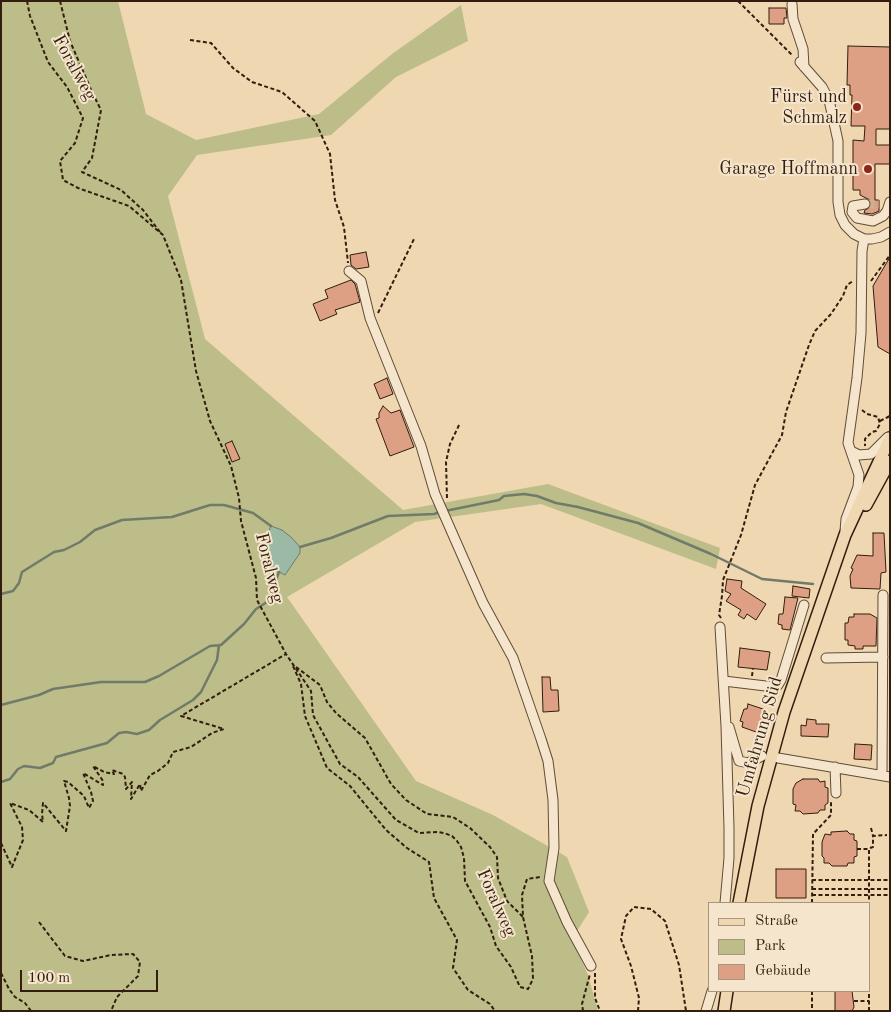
<!DOCTYPE html>
<html>
<head>
<meta charset="utf-8">
<style>
  body { margin:0 }
  #map { position:relative; width:891px; height:1012px; overflow:hidden; background:#efd7b1; font-family:"Old Standard TT",serif }
  canvas { display:block }
  .frame { position:absolute; inset:0; border:2px solid #321d0e; pointer-events:none }
  .legend { position:absolute; left:708px; top:902px; width:162px; height:90px; box-sizing:border-box; background:#f5e5cc; border:1px solid #a79580; margin:0; padding:6px 9px; list-style:none; font-size:15px; color:#321d0e }
  .legend li { display:flex; align-items:center; gap:10px; height:25px }
  .legend b { width:25px; border:1px solid #a79580 }
  .scale { position:absolute; left:20px; top:970px; width:138px; height:22px; box-sizing:border-box; border:2px solid #321d0e; border-top:0; padding-left:6px; font-size:15px; line-height:18px; white-space:nowrap; color:#321d0e; -webkit-text-stroke:4px #f5e5cc; paint-order:stroke }
</style>
</head>
<body>
<div id="map">
<canvas width="891" height="1012"></canvas>
<div class="frame"></div>
<ul class="legend">
<li><b style="height:6px;background:#efd7b1"></b>Straße</li>
<li><b style="height:14px;background:#bcbd89"></b>Park</li>
<li><b style="height:14px;background:#dda084"></b>Gebäude</li>
</ul>
<div class="scale">100 m</div>
</div>
<script>
const ctx = document.querySelector('canvas').getContext('2d');
ctx.lineJoin = 'round';
function paint(path, color) { ctx.fillStyle = color; ctx.fill(path, 'evenodd'); }
const toPath = rows => new Path2D(rows.map(r => 'M' + r).join(''));
function stroke(path, color, width, dash) { ctx.strokeStyle = color; ctx.lineWidth = width; ctx.lineCap = dash ? 'butt' : 'round'; ctx.setLineDash(dash || []); ctx.stroke(path); }
function drawText(font, color, halo, rows, align = 'center') {
  ctx.font = font + ' "Old Standard TT",serif'; ctx.lineWidth = 4; ctx.setLineDash([]); ctx.textBaseline = 'middle'; ctx.strokeStyle = halo; ctx.fillStyle = color; for (const [text, x, y, turn = 0] of rows) {
    ctx.save(); ctx.translate(x, y); ctx.rotate((+turn || 0) * Math.PI / 180); ctx.textAlign = isNaN(turn) ? turn : align; if (halo) ctx.strokeText(text, 0, 0); ctx.fillText(text, 0, 0); ctx.restore();
  }
}
paint(toPath([
  [1,1,118,1,146,114,196,140,319,114,392,54,461,5,468,41,396,77,331,135,197,155,168,196,205,339,403,510,548,484,720,548,716,569,541,504,415,522,287,597,416,781,493,815,567,857,589,912,572,939,588,975,598,1011,1,1011]
]), '#bcbd89');
const water = toPath([
  [271,526,282,530,292,538,300,547,300,553,285,575,275,570,269,565,265,556,268,533,271,526]
]);
paint(water, '#9bbaa6');
stroke(water, '#717b69', 1);
stroke(toPath([
  [445,511,499,500,504,496,524,494,537,496,556,503,578,507,638,523,711,554,762,579,813,584],
  [300,547,331,538,388,516,434,514,440,512],
  [1,594,13,591,19,583,22,572,54,552,64,550,80,542,95,530,122,520,172,517,210,505,224,505,253,513,271,526],
  [1,705,39,695,53,689,101,682,145,682,159,676,210,646,221,645,244,624,256,609,267,602,279,572],
  [1,782,10,779,18,769,24,766,40,768,53,763,56,757,107,743,119,733,126,732,137,734,149,730,160,720,193,700,201,692,217,660,219,645]
]), '#717b69', 2.5);
const building = toPath([
  [769,8,786,8,787,18,784,18,784,24,769,24,769,8],
  [848,46,890,47,890,129,876,129,876,145,890,145,890,164,875,164,875,200,879,200,879,211,872,214,864,213,865,210,871,207,870,200,860,195,860,190,853,190,853,140,864,141,865,126,851,126,852,95,850,95,850,85,847,85,848,46],
  [366,252,369,267,356,269,351,265,350,255,366,252],
  [890,257,890,354,878,347,873,286,890,257],
  [351,280,355,284,360,302,335,310,337,314,320,321,313,304,328,298,325,290,351,280],
  [387,378,393,394,380,399,374,384,387,378],
  [383,406,391,413,400,410,414,447,390,456,376,419,379,418,379,413,383,406],
  [232,441,240,459,232,462,225,444,232,441],
  [873,533,884,533,886,572,881,573,880,589,851,588,850,576,853,569,851,568,857,555,873,556,873,533],
  [727,579,742,581,741,588,766,604,756,620,747,614,744,619,738,615,741,610,726,601,731,594,725,591,727,579],
  [793,586,810,589,809,598,792,596,793,586],
  [785,597,798,598,790,630,782,629,782,625,778,624,779,614,783,614,785,597],
  [854,614,870,614,877,618,876,646,863,646,863,649,855,649,855,646,848,645,848,640,845,640,845,623,848,623,849,617,854,617,854,614],
  [740,648,770,652,767,670,738,667,740,648],
  [542,677,550,677,551,690,558,690,559,711,543,712,542,677],
  [748,704,766,710,759,733,742,727,743,722,740,721,744,709,747,709,748,704],
  [807,719,816,720,816,724,829,724,828,737,801,736,801,725,806,726,807,719],
  [855,744,872,745,871,760,854,759,855,744],
  [803,779,818,779,820,782,825,781,825,787,828,788,828,803,825,805,825,810,820,810,818,813,803,814,800,811,795,811,796,805,793,804,793,789,796,783,803,779],
  [847,831,850,834,854,834,854,840,857,841,857,856,854,857,854,863,848,863,847,866,832,866,829,863,824,863,824,858,822,856,822,842,825,834,831,835,831,832,847,831],
  [776,869,806,869,806,898,776,898,776,869],
  [835,991,852,991,854,1007,852,1011,835,1011,835,991]
]);
paint(building, '#dda084');
stroke(building, '#321d0e', 1);
stroke(toPath([
  [865,204,879,204]
]), '#c9b290', 9, [9, 4.5]);
const minor = toPath([
  [792,4,793,19,803,49,804,67],
  [800,62,822,87,829,100,838,141,838,202,840,215,845,225,854,234,864,239,872,239,881,237,890,232],
  [865,204,853,206,852,212,857,218,873,221,883,216,887,211,890,202],
  [349,271,361,281,370,318,421,446,435,494,483,603,513,658,541,739,548,761,553,800,554,848,549,881,567,922,591,966],
  [851,451,859,455,871,454,888,437],
  [845,531,846,519,858,487,859,475,848,443,857,378,861,333,862,251,864,239],
  [720,627,726,726,729,828,729,858,725,903],
  [826,658,883,657],
  [724,681,774,687,778,685,781,680,804,605],
  [729,727,739,761,748,763,762,756],
  [778,758,890,777],
  [835,767,836,793],
  [882,775,883,595],
  [706,1011,712,991]
]);
const major = toPath([
  [866,505,890,461],
  [739,903,758,806,784,712,845,535,890,438],
  [724,1011,727,991]
]);
stroke(minor, '#614c37', 11);
stroke(major, '#321d0e', 14);
stroke(toPath([
  [27,1,30,16,48,62,67,87,83,118,75,143,60,161,63,180,78,188,129,206,163,235,181,280,196,371,210,421,231,466,239,498,241,521,256,578,257,600,286,654,311,691,313,715,340,764,358,777,396,820,419,833,437,832,444,833,452,836,457,841,461,847,464,858,465,881,490,927,496,946,511,967,520,987,528,989,533,979,532,956,523,917,522,895,527,879,540,877],
  [60,1,70,41,92,92,101,110,92,158,82,172,121,190,143,210,160,232],
  [738,1,793,56],
  [190,40,211,43,233,68,252,82,282,92,315,121,330,154,335,200,344,227,348,263],
  [871,281,890,255],
  [378,313,414,239],
  [862,410,867,414,878,417,880,424,876,431,872,432,865,439,865,446],
  [880,421,888,417,890,415],
  [447,498,446,462,450,444,460,423],
  [721,618,719,615,722,596,723,580,741,535,755,485,782,435,786,412,809,345,815,331,831,314,843,296,847,285,853,281],
  [293,666,301,684,305,716,327,768,350,786,386,830,407,848,429,862,434,898,457,940,453,968,468,990,490,1004,495,1011],
  [296,667,320,685,327,702,336,713,365,738,391,784,406,800,427,814,453,817,470,828,490,847,497,857,498,878,507,901,523,917],
  [752,676,753,668],
  [871,828,873,836],
  [1,843,12,867,23,840,22,827,10,803,29,810,43,822,42,814,43,803,66,831,70,806,69,798,64,781,68,782,84,796,89,808,93,801,91,792,83,773,103,785,103,781,93,766,104,772,114,774,112,770,123,774,125,777,126,789,132,782,131,799,140,784,141,791,150,775,158,771,168,763,173,752,191,747,212,733,224,729,181,716,286,654],
  [870,848,873,847,873,836,887,835],
  [857,849,869,849,869,903],
  [812,880,890,880],
  [812,889,890,889],
  [812,895,890,895],
  [812,903,813,834,831,815,831,800],
  [39,922,65,956,83,961,111,955,133,954,140,962,138,976,117,997,111,1011],
  [1,973,9,989,15,997,25,1003,31,1011],
  [595,973,595,998,600,1011],
  [812,991,812,1011],
  [854,1001,869,1001],
  [583,1011,582,1004,590,974],
  [638,1011,639,998,631,966,621,939,626,916,634,907,651,909,665,921,679,965,686,1011],
  [869,1011,869,991]
]), '#321d0e', 2, [4, 2.5]);
stroke(minor, '#f5e5cc', 9);
stroke(major, '#efd7b1', 11);
for (const [x, y, r, color] of [
  [857,107,5,"#8f2418"],
  [868,169,5,"#8f2418"]
]) { const dot = new Path2D(); dot.arc(x, y, r, 0, 2 * Math.PI); ctx.fillStyle = color; ctx.fill(dot); stroke(dot, '#f5e5cc', 2); }
drawText('18px', '#321d0e', '#f5e5cc', [
  ["Foralweg",74,68,61],
  ["Foralweg",269,568,76],
  ["Umfahrung Süd",760,737,-74],
  ["Foralweg",496,903,66]
]);
drawText('18px', '#321d0e', '#f5e5cc', [
  ["Fürst und",847,97],
  ["Schmalz",847,118],
  ["Garage Hoffmann",858,169]
], 'right');
</script>
</body>
</html>
